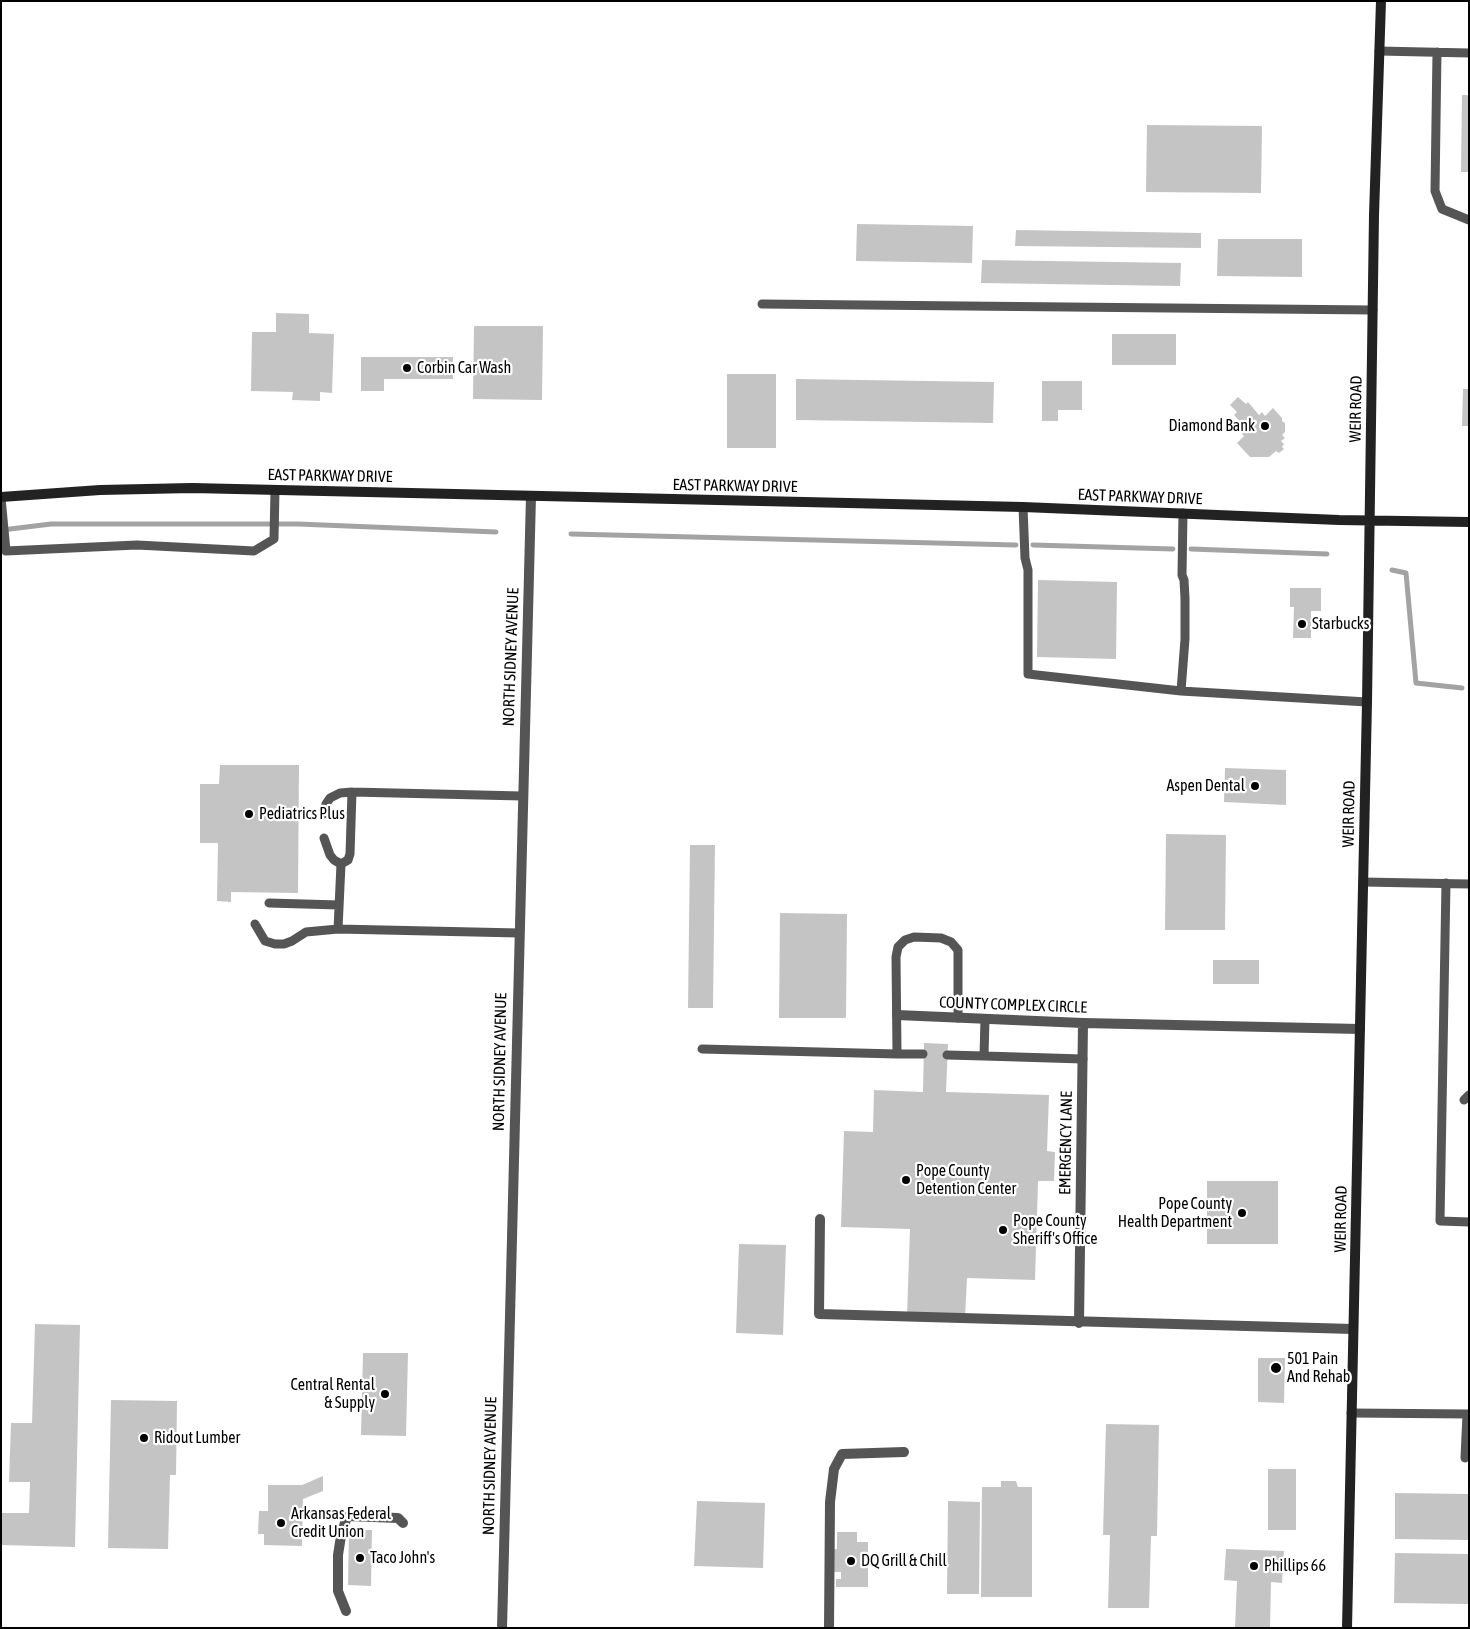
<!DOCTYPE html>
<html>
<head>
<meta charset="utf-8">
<style>
  body { margin:0 }
  #map { position:relative; width:1470px; height:1629px; overflow:hidden; background:#fff; font-family:"Asap Condensed",sans-serif }
  canvas { display:block }
  .frame { position:absolute; inset:0; border:2px solid #000; pointer-events:none }
</style>
</head>
<body>
<div id="map">
<canvas width="1470" height="1629"></canvas>
<div class="frame"></div>
</div>
<script>
const ctx = document.querySelector('canvas').getContext('2d');
ctx.lineJoin = 'round';
const toPath = rows => new Path2D(rows.map(r => 'M' + r).join(''));
function stroke(path, color, width, dash) { ctx.strokeStyle = color; ctx.lineWidth = width; ctx.lineCap = dash ? 'butt' : 'round'; ctx.setLineDash(dash || []); ctx.stroke(path); }
function paint(path, color) { ctx.fillStyle = color; ctx.fill(path, 'evenodd'); }
function drawText(font, color, halo, rows, align = 'center') {
  ctx.font = font + ' "Asap Condensed",sans-serif'; ctx.lineWidth = 4.5; ctx.setLineDash([]); ctx.textBaseline = 'middle'; ctx.strokeStyle = halo; ctx.fillStyle = color; for (const [text, x, y, turn = 0] of rows) {
    ctx.save(); ctx.translate(x, y); ctx.rotate((+turn || 0) * Math.PI / 180); ctx.textAlign = isNaN(turn) ? turn : align; if (halo) ctx.strokeText(text, 0, 0); ctx.fillText(text, 0, 0); ctx.restore();
  }
}
stroke(toPath([
  [2,530,51,524,298,524,496,532],
  [571,534,1016,545],
  [1033,545,1173,549],
  [1191,549,1327,554],
  [1392,570,1406,573,1416,683,1462,688]
]), '#a3a3a3', 5);
paint(toPath([
  [1462,95,1469,95,1469,172,1461,172],
  [1147,125,1262,126,1261,193,1146,192],
  [857,224,973,226,972,263,856,261],
  [1016,230,1201,233,1201,248,1015,246],
  [1218,239,1302,239,1302,277,1217,276],
  [982,260,1181,263,1180,286,981,283],
  [276,313,309,314,309,333,334,334,332,393,320,392,320,401,292,400,293,392,251,391,252,332,276,332],
  [474,326,543,326,542,400,473,399],
  [1112,334,1176,334,1176,365,1112,365],
  [361,357,453,357,453,379,384,379,384,391,361,391],
  [727,374,776,374,776,448,727,448],
  [796,379,994,382,993,423,796,420],
  [1042,381,1082,381,1082,410,1058,410,1058,421,1042,421],
  [1463,389,1469,389,1469,426,1462,426],
  [1238,397,1246,404,1248,402,1259,415,1262,412,1265,416,1273,408,1282,418,1282,421,1285,423,1285,432,1282,435,1285,438,1281,441,1284,444,1282,447,1284,449,1279,453,1276,451,1269,457,1250,457,1237,443,1244,436,1242,434,1247,429,1234,415,1237,412,1230,405],
  [1038,580,1117,582,1116,659,1037,657],
  [1290,588,1321,588,1321,611,1311,611,1311,638,1293,638,1294,607,1290,607],
  [220,765,299,765,298,893,231,892,231,902,217,901,218,843,200,843,200,784,219,784],
  [1225,768,1286,770,1286,805,1224,802],
  [1166,834,1226,835,1225,930,1165,930],
  [690,845,715,845,713,1008,688,1008],
  [780,913,847,914,846,1018,779,1018],
  [1213,960,1259,960,1259,984,1213,984],
  [924,1043,948,1044,946,1092,1049,1095,1047,1151,1055,1152,1054,1181,1038,1181,1035,1280,967,1278,965,1318,907,1316,910,1229,841,1227,844,1131,873,1132,874,1090,923,1092],
  [1207,1181,1278,1181,1278,1244,1207,1244],
  [739,1244,786,1245,783,1335,736,1333],
  [35,1324,80,1325,75,1547,1,1545,1,1513,29,1513,30,1482,9,1482,11,1423,32,1423],
  [363,1353,408,1353,406,1436,361,1435],
  [1258,1358,1285,1358,1284,1403,1258,1402],
  [111,1400,177,1401,176,1475,170,1475,168,1549,108,1548],
  [1106,1424,1159,1425,1157,1536,1151,1536,1149,1608,1108,1608,1110,1535,1103,1535],
  [1268,1469,1296,1469,1296,1530,1268,1530],
  [323,1476,323,1491,303,1499,302,1546,264,1545,264,1534,258,1534,259,1511,268,1511,268,1485,302,1485],
  [1001,1481,1016,1481,1018,1487,1032,1487,1032,1597,981,1597,982,1487,1001,1487],
  [1395,1493,1469,1494,1469,1540,1395,1539],
  [697,1501,765,1503,763,1568,694,1566],
  [948,1501,980,1502,979,1594,947,1594],
  [349,1530,372,1530,371,1586,348,1585],
  [837,1532,857,1532,857,1542,868,1542,868,1587,836,1587,836,1579,841,1579,841,1572,834,1572,834,1549,837,1549],
  [1226,1549,1284,1551,1282,1583,1271,1582,1270,1628,1235,1628,1237,1581,1224,1580],
  [1395,1553,1469,1554,1469,1604,1394,1603]
]), '#c4c4c4');
stroke(toPath([
  [1379,51,1469,53],
  [1437,52,1435,191,1442,209,1469,220],
  [762,304,1373,310],
  [1,498,6,551,137,545,254,551,274,539,275,490],
  [1023,507,1025,558,1028,570,1028,674,1181,691,1367,702],
  [1181,691,1185,639,1185,598,1184,580,1182,575,1183,513],
  [324,814,326,804,330,798,340,793,352,792,522,796],
  [324,838,330,855,334,860,341,864,338,929,519,933],
  [341,864,348,860,350,854,352,792],
  [1363,882,1469,884],
  [1446,883,1440,1221,1469,1222],
  [269,903,339,905],
  [255,924,265,941,275,944,284,944,292,941,306,932,338,929],
  [702,1049,897,1054,896,957,898,947,905,940,914,937,941,938,951,942,958,950,958,1018],
  [897,1054,923,1054],
  [947,1055,984,1056,985,1019],
  [984,1056,1083,1059],
  [1464,1100,1469,1095],
  [1351,1413,1469,1414],
  [1465,1458,1467,1414]
]), '#555', 9);
stroke(toPath([
  [897,1015,1083,1023,1360,1029],
  [820,1219,819,1314,1353,1329],
  [1079,1323,1083,1023],
  [346,1611,338,1591,338,1555,341,1536,347,1516,398,1518,403,1523],
  [502,1628,531,496],
  [829,1628,830,1502,834,1469,842,1454,904,1452]
]), '#555', 10);
stroke(toPath([
  [1,497,100,490,192,488,1023,507,1339,520,1469,522],
  [1347,1628,1367,702,1374,215,1381,1]
]), '#222', 10);
for (const [x, y, r, color] of [
  [407,368,5,"#000"],
  [1265,426,5,"#000"],
  [1302,624,5,"#000"],
  [1255,786,5,"#000"],
  [249,814,5,"#000"],
  [906,1180,5,"#000"],
  [1242,1213,5,"#000"],
  [1003,1230,5,"#000"],
  [1276,1368,6,"#000"],
  [385,1394,5,"#000"],
  [144,1438,5,"#000"],
  [281,1523,5,"#000"],
  [360,1558,5,"#000"],
  [851,1561,5,"#000"],
  [1254,1566,5,"#000"]
]) { const dot = new Path2D(); dot.arc(x, y, r, 0, 2 * Math.PI); ctx.fillStyle = color; ctx.fill(dot); stroke(dot, '#fff', 2); }
drawText('16px', '#000', '#fff', [
  ["Corbin Car Wash",417,368],
  ["Diamond Bank",1255,426,"right"],
  ["Starbucks",1312,624],
  ["Aspen Dental",1245,786,"right"],
  ["Pediatrics Plus",259,814],
  ["Pope County",916,1171],
  ["Detention Center",916,1189],
  ["Pope County",1232,1204,"right"],
  ["Health Department",1232,1222,"right"],
  ["Pope County",1013,1221],
  ["Sheriff's Office",1013,1239],
  ["501 Pain",1287,1359],
  ["And Rehab",1287,1377],
  ["Central Rental",375,1385,"right"],
  ["& Supply",375,1403,"right"],
  ["Ridout Lumber",154,1438],
  ["Arkansas Federal",291,1514],
  ["Credit Union",291,1532],
  ["Taco John's",370,1558],
  ["DQ Grill & Chill",861,1561],
  ["Phillips 66",1264,1566]
], 'left');
drawText('16px', '#000', '#fff', [
  ["WEIR ROAD",1356,409,-89],
  ["EAST PARKWAY DRIVE",330,476,1],
  ["EAST PARKWAY DRIVE",735,486,1],
  ["EAST PARKWAY DRIVE",1140,497,2],
  ["NORTH SIDNEY AVENUE",511,657,-88],
  ["WEIR ROAD",1349,814,-89],
  ["COUNTY COMPLEX CIRCLE",1013,1005,2],
  ["NORTH SIDNEY AVENUE",500,1062,-89],
  ["EMERGENCY LANE",1066,1143,-89],
  ["WEIR ROAD",1341,1219,-89],
  ["NORTH SIDNEY AVENUE",490,1466,-89]
]);
</script>
</body>
</html>
